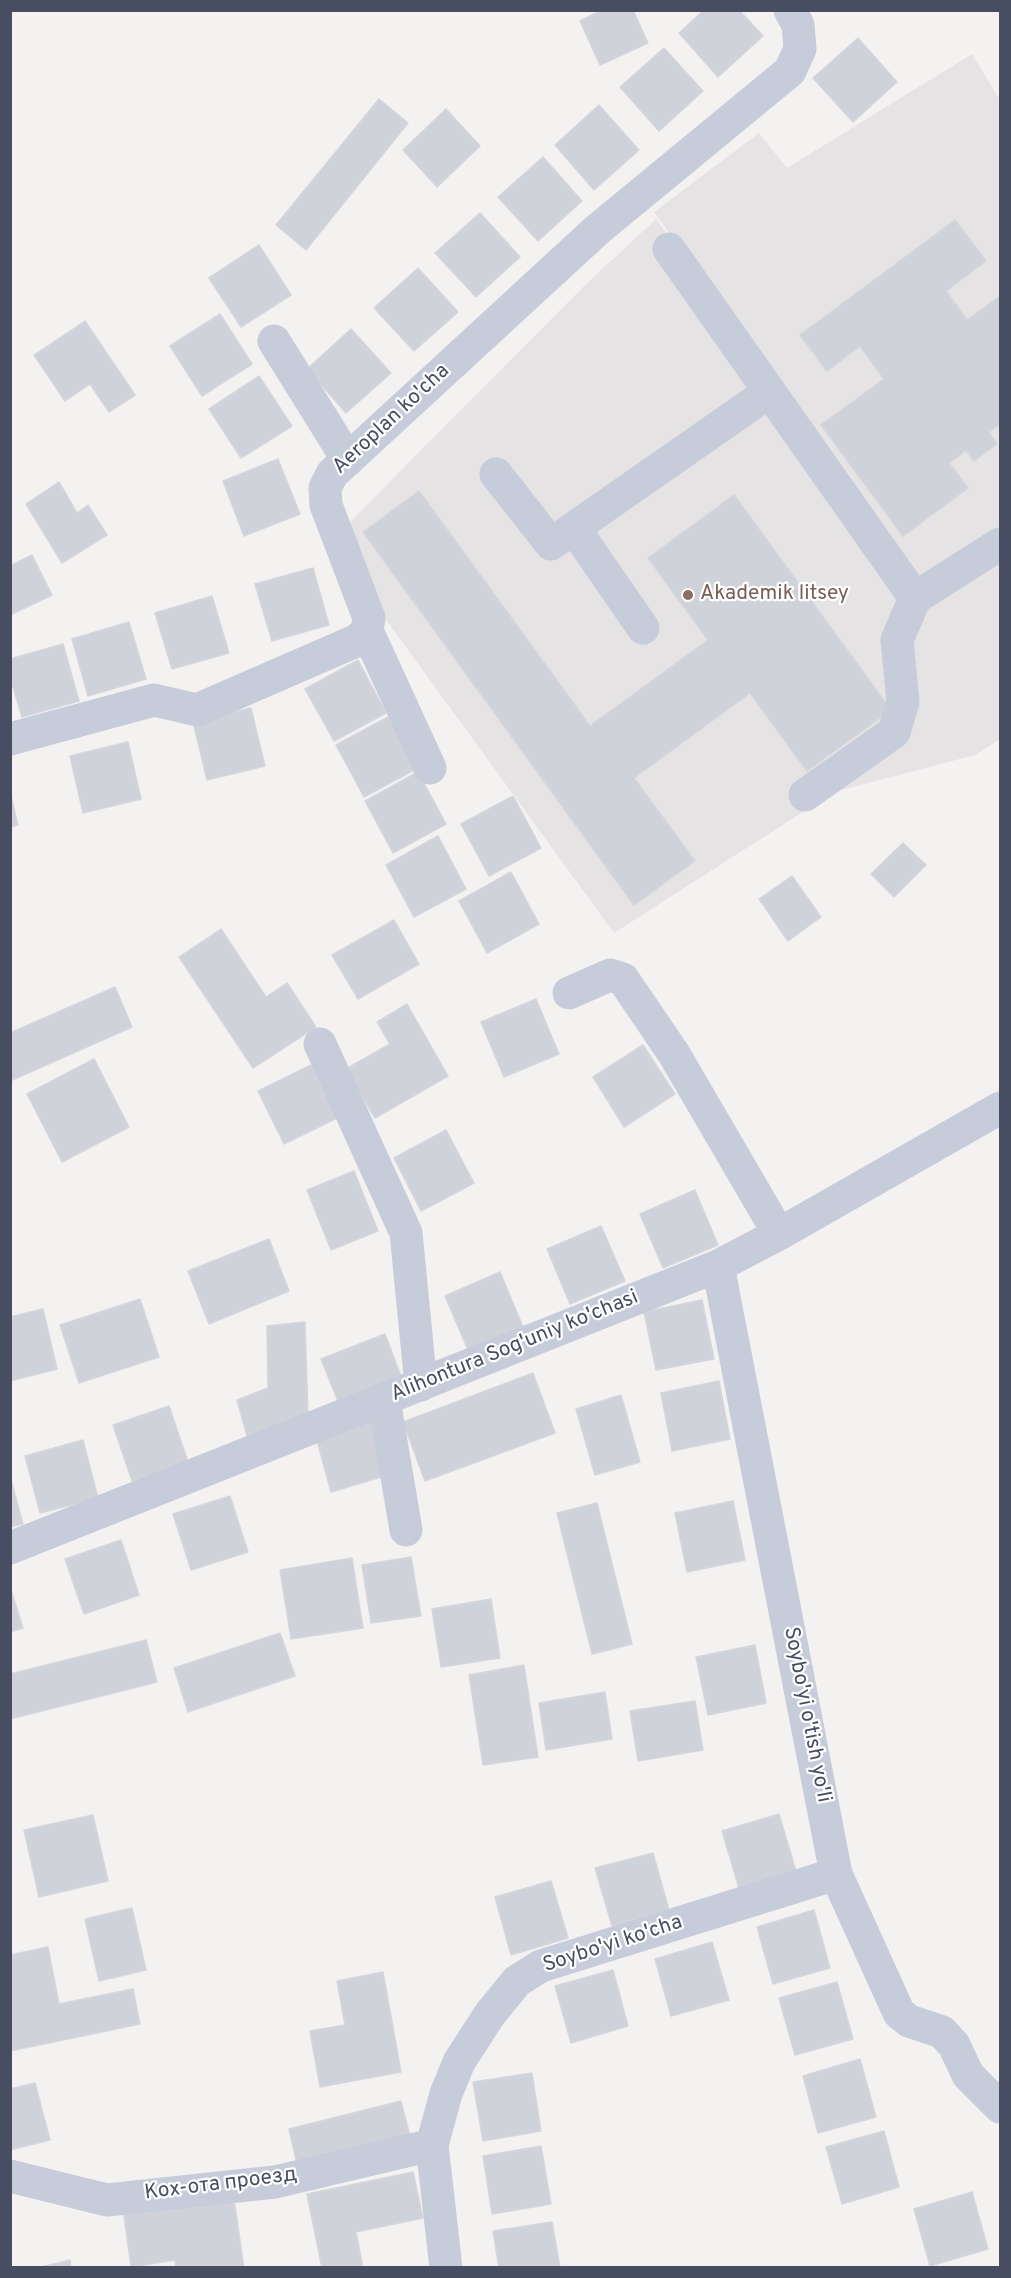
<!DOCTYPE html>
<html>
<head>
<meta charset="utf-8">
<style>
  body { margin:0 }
  #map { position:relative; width:1011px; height:2278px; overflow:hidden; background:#f4f2f1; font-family:Overpass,sans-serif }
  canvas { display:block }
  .frame { position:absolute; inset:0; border:12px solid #474e61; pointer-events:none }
</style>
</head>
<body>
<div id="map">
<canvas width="1011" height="2278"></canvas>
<div class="frame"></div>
</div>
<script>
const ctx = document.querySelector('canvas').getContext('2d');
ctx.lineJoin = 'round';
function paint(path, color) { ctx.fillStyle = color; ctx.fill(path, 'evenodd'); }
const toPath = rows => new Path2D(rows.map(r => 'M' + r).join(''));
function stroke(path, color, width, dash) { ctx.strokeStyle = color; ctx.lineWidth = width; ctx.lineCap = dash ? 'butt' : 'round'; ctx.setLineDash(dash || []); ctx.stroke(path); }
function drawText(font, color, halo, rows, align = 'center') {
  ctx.font = font + ' Overpass,sans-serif'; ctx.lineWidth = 4.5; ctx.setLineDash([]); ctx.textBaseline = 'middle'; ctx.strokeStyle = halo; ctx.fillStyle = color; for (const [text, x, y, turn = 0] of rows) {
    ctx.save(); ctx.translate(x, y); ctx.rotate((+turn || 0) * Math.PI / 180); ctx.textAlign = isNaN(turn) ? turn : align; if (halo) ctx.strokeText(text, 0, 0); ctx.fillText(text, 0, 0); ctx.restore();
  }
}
paint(toPath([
  [972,54,1000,100,1000,739,975,755,834,792,614,933,384,617,348,524,583,287,656,219,815,436,654,212,759,133,787,168]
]), '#e5e3e3');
const building = toPath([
  [602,10,633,10,648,43,600,65,580,21,602,10],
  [704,10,739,10,763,36,718,77,679,33,704,10],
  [858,38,897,82,853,122,813,78,858,38],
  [664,48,703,91,659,131,620,87,664,48],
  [379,99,408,123,306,250,276,225,379,99],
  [599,105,639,150,594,190,555,145,599,105],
  [446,109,480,146,437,187,403,150,446,109],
  [543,157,582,201,538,241,498,197,543,157],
  [480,213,520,257,476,297,435,253,480,213],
  [955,220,986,261,946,291,967,320,1000,296,1000,424,989,432,997,444,974,461,966,450,949,463,968,488,903,536,821,425,884,379,860,346,827,371,800,335,955,220],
  [259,245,291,295,241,327,209,278,259,245],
  [418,268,458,312,414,351,374,308,418,268],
  [220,314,252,364,202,396,170,346,220,314],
  [85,321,135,395,109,412,90,384,65,401,34,355,85,321],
  [351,329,391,373,346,413,307,369,351,329],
  [259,376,292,426,241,458,209,409,259,376],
  [278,459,300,514,244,536,223,481,278,459],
  [59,482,77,513,88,505,107,535,62,563,26,504,59,482],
  [419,491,590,726,708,640,648,558,734,495,891,710,807,771,750,693,634,778,695,861,634,905,363,532,419,491],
  [32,555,52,595,10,615,10,566,32,555],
  [313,568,329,625,272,641,255,584,313,568],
  [212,596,229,653,172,669,155,613,212,596],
  [129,622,146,679,88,696,72,639,129,622],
  [63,644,79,701,22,717,10,677,10,659,63,644],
  [358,660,386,713,334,741,305,689,358,660],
  [251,708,265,766,207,780,193,722,251,708],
  [388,717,416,769,364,797,336,745,388,717],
  [128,742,141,799,83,813,70,756,128,742],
  [418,772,446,824,393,853,365,801,418,772],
  [10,792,18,825,10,827,10,792],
  [513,796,541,848,489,876,461,824,513,796],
  [438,836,466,889,414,917,386,865,438,836],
  [903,843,926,865,894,897,871,874,903,843],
  [511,872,539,924,487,953,459,901,511,872],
  [792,876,821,917,788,941,759,899,792,876],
  [394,920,419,964,358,999,332,955,394,920],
  [221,929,266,997,287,983,316,1027,253,1068,179,957,221,929],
  [115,987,132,1027,10,1081,10,1033,115,987],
  [536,999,559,1054,504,1077,481,1022,536,999],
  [407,1004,448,1076,375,1118,346,1069,390,1044,377,1022,407,1004],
  [643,1045,675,1094,624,1127,593,1077,643,1045],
  [94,1059,129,1127,62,1162,27,1094,94,1059],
  [311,1065,337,1118,284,1144,258,1091,311,1065],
  [446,1130,474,1183,421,1211,394,1158,446,1130],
  [354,1171,378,1231,331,1250,307,1190,354,1171],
  [695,1190,718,1245,663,1268,640,1214,695,1190],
  [601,1226,625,1281,570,1304,547,1249,601,1226],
  [269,1239,289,1291,209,1324,188,1271,269,1239],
  [500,1272,523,1327,468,1350,445,1296,500,1272],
  [140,1299,159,1357,79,1383,60,1325,140,1299],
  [702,1300,714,1359,656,1370,644,1312,702,1300],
  [43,1309,57,1369,10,1381,10,1317,43,1309],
  [305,1322,308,1416,247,1436,237,1400,268,1388,267,1326,305,1322],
  [385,1334,402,1379,339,1404,321,1359,385,1334],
  [533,1373,555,1433,425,1481,403,1422,533,1373],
  [719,1381,730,1439,672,1451,661,1393,719,1381],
  [621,1395,640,1462,595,1475,576,1409,621,1395],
  [169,1406,188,1462,132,1481,113,1425,169,1406],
  [372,1420,388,1475,331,1492,316,1437,372,1420],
  [83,1440,98,1498,40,1513,25,1456,83,1440],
  [10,1476,23,1524,10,1527,10,1476],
  [230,1496,248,1552,191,1570,173,1514,230,1496],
  [733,1501,745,1560,687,1572,675,1513,733,1501],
  [597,1503,632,1644,592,1654,557,1513,597,1503],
  [121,1540,139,1595,84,1614,65,1559,121,1540],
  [411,1557,421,1616,371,1623,362,1565,411,1557],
  [352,1558,363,1628,291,1639,280,1570,352,1558],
  [10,1587,23,1628,10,1632,10,1587],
  [491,1599,500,1658,441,1667,432,1609,491,1599],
  [280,1633,295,1676,188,1712,174,1668,280,1633],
  [146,1640,157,1682,10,1719,10,1674,146,1640],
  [755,1645,766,1703,708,1715,696,1657,755,1645],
  [524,1665,538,1757,483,1765,469,1675,524,1665],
  [605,1692,612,1739,546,1750,539,1703,605,1692],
  [695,1701,703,1750,638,1761,630,1711,695,1701],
  [779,1814,796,1871,739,1888,722,1831,779,1814],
  [93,1815,108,1881,39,1897,24,1830,93,1815],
  [653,1853,669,1910,612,1926,595,1868,653,1853],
  [551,1881,568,1938,511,1955,495,1897,551,1881],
  [132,1908,146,1970,99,1981,85,1919,132,1908],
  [814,1910,830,1968,773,1984,757,1927,814,1910],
  [712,1942,729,2000,671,2016,655,1959,712,1942],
  [48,1947,59,2004,133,1989,140,2024,10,2051,10,1955,48,1947],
  [613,1970,628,2026,571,2043,555,1986,613,1970],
  [383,1972,401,2072,320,2087,310,2031,345,2025,337,1981,383,1972],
  [837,1982,853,2039,795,2055,779,1998,837,1982],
  [860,2059,876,2117,818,2133,803,2076,860,2059],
  [532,2073,541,2131,483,2141,473,2082,532,2073],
  [35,2083,50,2140,10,2150,10,2089,35,2083],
  [401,2101,410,2136,297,2164,289,2129,401,2101],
  [884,2131,899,2187,842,2204,826,2147,884,2131],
  [541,2146,551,2204,492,2214,483,2156,541,2146],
  [413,2172,423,2218,356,2232,363,2268,322,2268,307,2194,413,2172],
  [972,2192,988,2249,930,2266,914,2209,972,2192],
  [234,2199,244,2268,176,2268,175,2260,131,2267,124,2215,234,2199],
  [552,2222,560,2268,499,2268,493,2231,552,2222],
  [70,2260,71,2268,37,2268,70,2260]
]);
paint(building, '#d0d2d9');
stroke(building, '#d5d5dd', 1.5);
stroke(toPath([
  [669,249,915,598],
  [274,341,348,460],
  [496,474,551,544,769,392],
  [574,528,643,628],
  [367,631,430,768],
  [10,739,154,700,197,710,358,640,367,631,369,618,326,505,325,488,332,474,597,230,790,71,800,49,798,25,790,10],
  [805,795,894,732,903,702,897,640,915,598,1000,544],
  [569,993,610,975,623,979,674,1054,779,1234],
  [320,1044,406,1233,421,1385],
  [718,1266,836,1874,899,2013,909,2021,942,2032,954,2045,968,2075,1000,2107],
  [384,1400,406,1530],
  [10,1548,718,1266,779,1234,1000,1108],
  [10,2176,107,2200,275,2182,432,2145],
  [446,2268,432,2145,446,2094,459,2062,490,2014,517,1981,541,1966,836,1874]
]), '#c7ccda', 33);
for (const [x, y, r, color] of [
  [688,595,6,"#8d6e63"]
]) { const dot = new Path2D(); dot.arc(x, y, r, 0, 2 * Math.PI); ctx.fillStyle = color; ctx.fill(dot); stroke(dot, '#fff', 2); }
drawText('21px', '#474e61', '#fff', [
  ["Aeroplan ko'cha",392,420,-43],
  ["Alihontura Sog'uniy ko'chasi",515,1347,-22],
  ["Soybo'yi o'tish yo'li",806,1715,79],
  ["Soybo'yi ko'cha",613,1945,-18],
  ["Кох-ота проезд",221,2185,-7]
]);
drawText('21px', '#785e54', '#fff', [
  ["Akademik litsey",700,595]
], 'left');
</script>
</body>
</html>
